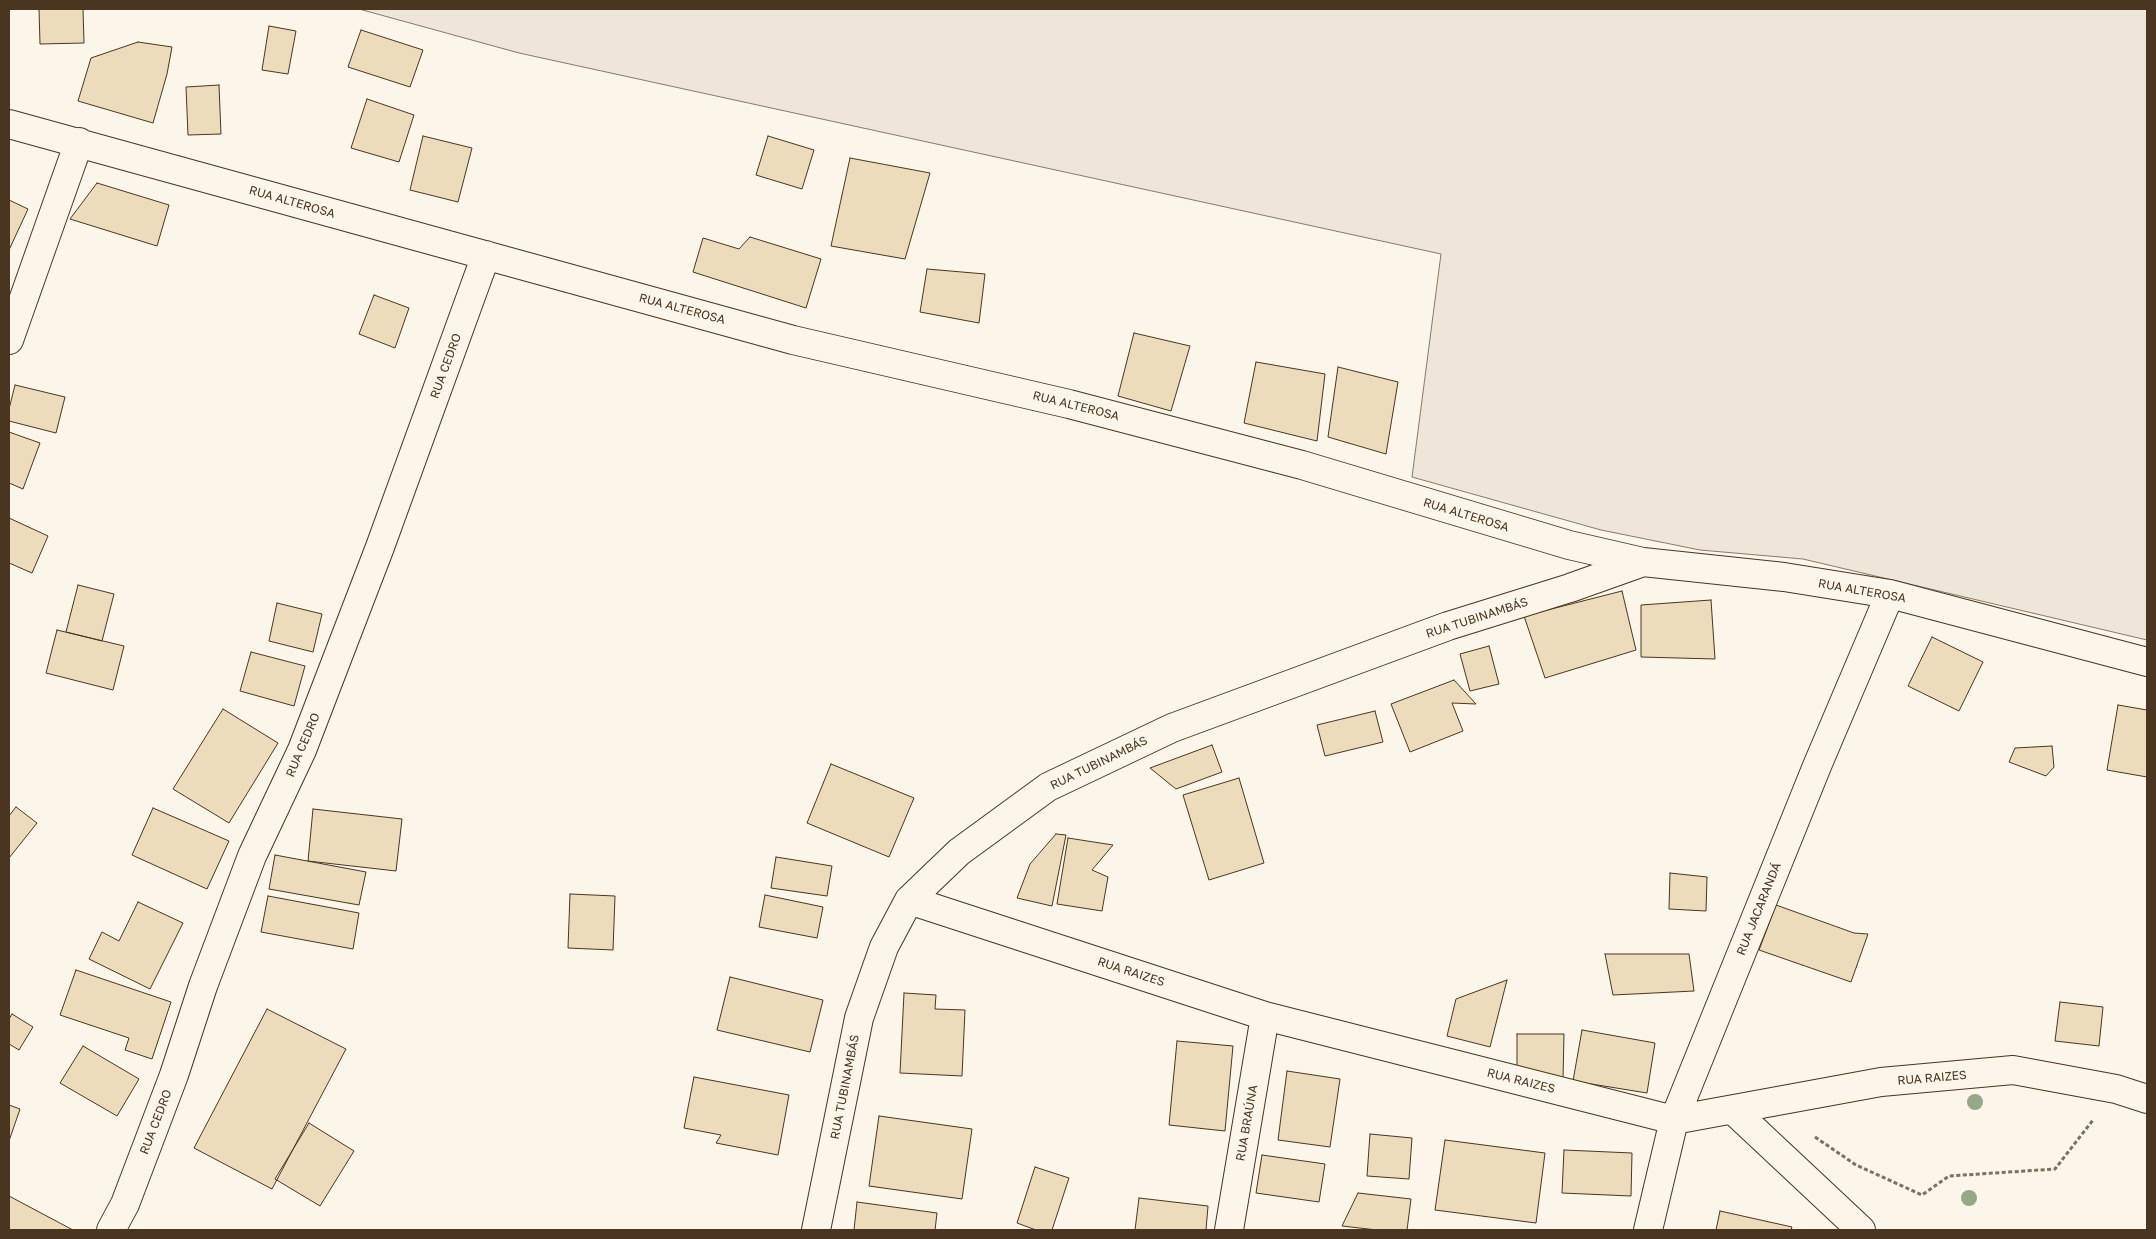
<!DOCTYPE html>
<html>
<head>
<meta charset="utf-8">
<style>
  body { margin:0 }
  #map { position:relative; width:2156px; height:1239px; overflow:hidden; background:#fbf6e9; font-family:"Golos Text",sans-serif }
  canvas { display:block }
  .frame { position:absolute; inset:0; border:10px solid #4a3520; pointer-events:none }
</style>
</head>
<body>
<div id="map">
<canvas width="2156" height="1239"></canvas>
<div class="frame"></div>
</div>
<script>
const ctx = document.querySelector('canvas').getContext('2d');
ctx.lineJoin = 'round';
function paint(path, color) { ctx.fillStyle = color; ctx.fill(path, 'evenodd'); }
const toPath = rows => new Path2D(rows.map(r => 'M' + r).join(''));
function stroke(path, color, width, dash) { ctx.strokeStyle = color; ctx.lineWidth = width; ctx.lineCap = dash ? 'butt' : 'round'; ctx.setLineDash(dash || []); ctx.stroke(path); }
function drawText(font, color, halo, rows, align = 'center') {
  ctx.font = font + ' "Golos Text",sans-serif'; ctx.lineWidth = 4; ctx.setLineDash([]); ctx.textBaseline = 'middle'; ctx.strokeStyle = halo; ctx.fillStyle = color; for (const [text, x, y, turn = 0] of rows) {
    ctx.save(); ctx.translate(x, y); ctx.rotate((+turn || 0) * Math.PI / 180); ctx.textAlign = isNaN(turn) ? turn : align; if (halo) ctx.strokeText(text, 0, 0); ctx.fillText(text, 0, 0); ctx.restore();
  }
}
const green = toPath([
  [359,9,2147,9,2147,640,1803,559,1700,550,1601,530,1412,477,1441,254,519,53,359,9]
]);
paint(green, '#ede6d9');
stroke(green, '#887966', 1);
const building = toPath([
  [39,9,83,9,84,43,40,44,39,9],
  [269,26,296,31,288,74,262,70,269,26],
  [361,30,423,50,410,87,348,67,361,30],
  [138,42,172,47,167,74,153,123,78,101,91,58,138,42],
  [219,85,221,134,188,135,186,87,219,85],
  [367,99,414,115,399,162,351,148,367,99],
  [423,136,472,148,458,202,410,190,423,136],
  [768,136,814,150,802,189,756,175,768,136],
  [850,158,930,173,905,259,831,246,850,158],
  [97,183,169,205,157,246,70,219,97,183],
  [9,200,28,209,9,250,9,200],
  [750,237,821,259,806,308,693,272,703,238,739,249,750,237],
  [927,269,985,274,979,323,920,312,927,269],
  [374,295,409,308,395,348,359,334,374,295],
  [1134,333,1190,346,1171,411,1118,396,1134,333],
  [1256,362,1325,374,1317,441,1244,423,1256,362],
  [1338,367,1398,382,1386,454,1328,437,1338,367],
  [15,385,65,397,56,433,9,421,9,409,15,385],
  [9,432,40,443,23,489,9,483,9,432],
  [9,518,48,536,32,573,9,563,9,518],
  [78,585,114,594,102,641,66,632,78,585],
  [1622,591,1636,650,1545,678,1524,616,1622,591],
  [1711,600,1715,659,1641,657,1641,605,1711,600],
  [277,603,322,614,313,652,269,641,277,603],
  [57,630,124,646,113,690,46,673,57,630],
  [1932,637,1983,662,1959,711,1908,686,1932,637],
  [1489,646,1499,684,1470,691,1460,654,1489,646],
  [251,652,305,666,294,706,240,691,251,652],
  [1454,680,1476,704,1452,703,1463,731,1410,752,1391,704,1454,680],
  [2118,705,2147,710,2147,777,2107,770,2118,705],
  [223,709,278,743,229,823,173,789,223,709],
  [1375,711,1383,742,1325,756,1317,725,1375,711],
  [1212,745,1222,772,1176,789,1150,768,1212,745],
  [2052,746,2054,767,2046,776,2009,762,2015,748,2052,746],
  [831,764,914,798,889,857,807,823,831,764],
  [1239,778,1264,863,1209,880,1183,795,1239,778],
  [16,807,37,823,9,858,9,816,16,807],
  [153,808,229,841,207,889,132,855,153,808],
  [313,809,402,819,396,871,308,861,313,809],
  [1056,834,1066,835,1052,906,1017,898,1030,864,1056,834],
  [1068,838,1113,845,1092,870,1108,877,1102,911,1057,904,1068,838],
  [275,855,366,872,359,905,269,889,275,855],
  [776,857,832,866,827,896,771,888,776,857],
  [1670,873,1707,877,1706,911,1669,909,1670,873],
  [570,894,615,896,613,950,568,948,570,894],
  [765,895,823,907,817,938,759,927,765,895],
  [268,896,359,913,353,949,261,932,268,896],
  [138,902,183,923,150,989,89,959,102,932,119,941,138,902],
  [1776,905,1854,933,1868,934,1851,982,1759,950,1776,905],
  [1605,954,1689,954,1694,991,1613,995,1605,954],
  [76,970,171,1002,152,1059,125,1050,129,1038,60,1015,76,970],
  [730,977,823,1000,810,1052,717,1030,730,977],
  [1507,980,1490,1047,1447,1036,1456,999,1507,980],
  [904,993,936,995,935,1009,965,1010,962,1076,900,1073,904,993],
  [2060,1002,2103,1007,2099,1046,2055,1041,2060,1002],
  [267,1009,346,1049,272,1189,194,1148,267,1009],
  [12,1014,33,1027,19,1050,9,1044,9,1019,12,1014],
  [1582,1030,1655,1043,1647,1093,1573,1081,1582,1030],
  [1517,1034,1564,1034,1563,1079,1517,1079,1517,1034],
  [1177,1041,1233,1046,1225,1131,1169,1125,1177,1041],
  [83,1046,139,1079,117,1116,60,1083,83,1046],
  [1287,1071,1340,1079,1330,1147,1278,1140,1287,1071],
  [694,1077,789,1095,778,1155,716,1143,721,1135,684,1128,694,1077],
  [9,1105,20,1109,9,1141,9,1105],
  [879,1116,972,1129,962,1199,869,1186,879,1116],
  [309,1123,354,1151,320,1206,275,1179,309,1123],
  [1370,1134,1412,1138,1409,1179,1367,1176,1370,1134],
  [1445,1140,1545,1153,1536,1223,1435,1210,1445,1140],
  [1564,1150,1632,1153,1631,1196,1562,1193,1564,1150],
  [1262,1155,1325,1164,1319,1202,1256,1193,1262,1155],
  [1035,1167,1069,1178,1052,1230,1036,1230,1017,1223,1035,1167],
  [1358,1193,1411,1199,1407,1230,1377,1230,1342,1226,1358,1193],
  [9,1196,73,1230,9,1230,9,1196],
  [1139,1198,1208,1206,1206,1230,1135,1230,1139,1198],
  [857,1202,937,1213,935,1230,854,1230,857,1202],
  [1720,1211,1792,1227,1791,1230,1716,1230,1720,1211]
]);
paint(building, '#ecdcbc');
stroke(building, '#4a3520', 1);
const minor = toPath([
  [9,124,793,340,1069,404,1302,465,1569,545,1643,562,1784,577,1890,594,2147,662],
  [9,340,79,142],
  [909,900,1265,1016,1674,1120,1881,1082,2013,1070,2116,1089,2147,1099],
  [1733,1110,1861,1230],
  [111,1230,125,1204,174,1075,203,986,252,856,302,750,380,547,486,255],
  [816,1230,859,1018,884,947,909,900,959,852,1048,787,1172,728,1448,626,1570,588,1643,562],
  [1229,1230,1265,1016],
  [1648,1230,1674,1120,1817,766,1890,594]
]);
stroke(minor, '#4a3520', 30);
stroke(toPath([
  [1815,1137,1856,1165,1922,1195,1949,1176,2055,1169,2093,1120]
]), '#7f6f5c', 3, [4, 2.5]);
stroke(minor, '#fbf6e9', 28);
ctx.fillStyle = '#96a887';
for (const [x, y] of [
  [1975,1102],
  [1969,1198]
]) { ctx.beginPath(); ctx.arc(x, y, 8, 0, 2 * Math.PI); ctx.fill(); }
drawText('12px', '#4a3520', '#fbf6e9', [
  ["RUA ALTEROSA",292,202,16],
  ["RUA ALTEROSA",682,309,15],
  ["RUA CEDRO",446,366,-70],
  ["RUA ALTEROSA",1076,406,14],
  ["RUA ALTEROSA",1466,515,17],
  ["RUA ALTEROSA",1862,591,10],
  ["RUA TUBINAMBÁS",1477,618,-18],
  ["RUA CEDRO",303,745,-67],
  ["RUA TUBINAMBÁS",1099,763,-26],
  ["RUA JACARANDÁ",1759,909,-68],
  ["RUA RAIZES",1131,972,18],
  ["RUA RAIZES",1932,1078,-5],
  ["RUA RAIZES",1521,1081,14],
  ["RUA TUBINAMBÁS",845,1087,-79],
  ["RUA CEDRO",156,1122,-69],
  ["RUA BRAÚNA",1247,1123,-80]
]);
</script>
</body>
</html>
